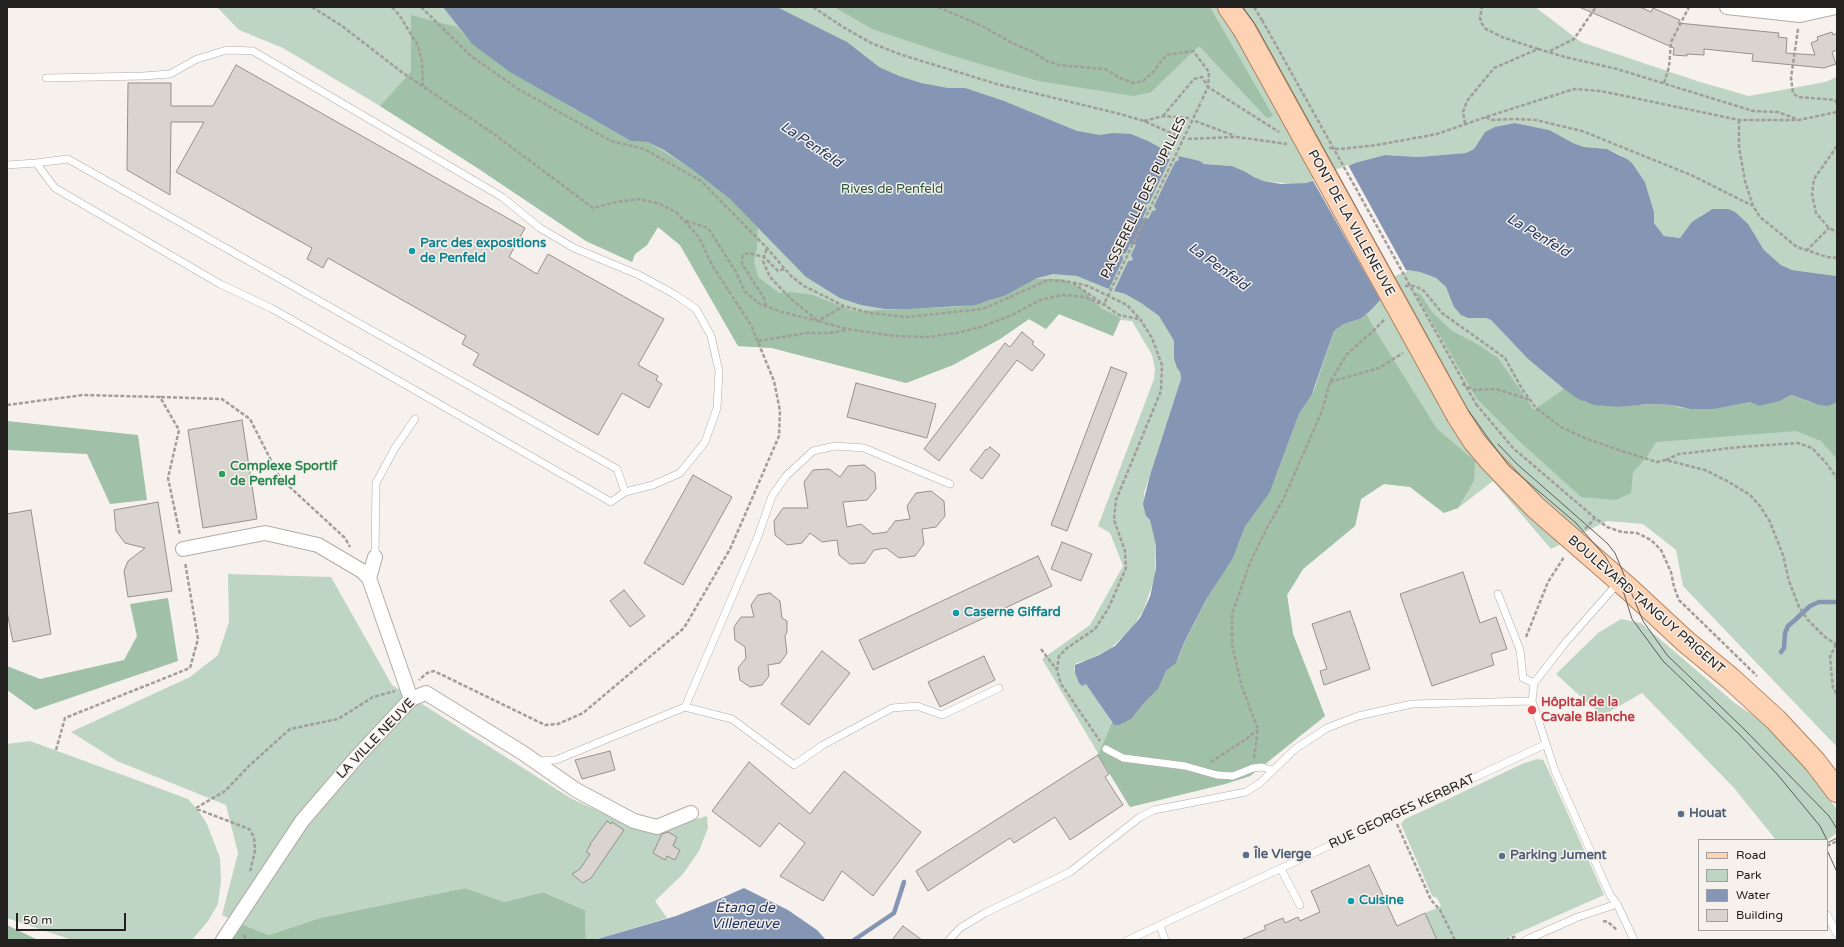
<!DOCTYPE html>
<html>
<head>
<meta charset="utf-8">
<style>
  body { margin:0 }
  #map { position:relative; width:1844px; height:947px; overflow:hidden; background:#f7f1ed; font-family:"Varela Round",sans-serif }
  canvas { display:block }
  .frame { position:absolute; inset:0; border:8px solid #23211f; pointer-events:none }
  .legend { position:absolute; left:1698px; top:839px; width:130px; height:92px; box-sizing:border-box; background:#f7f1ed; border:1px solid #a29e9b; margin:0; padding:5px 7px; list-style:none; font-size:12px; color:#23211f }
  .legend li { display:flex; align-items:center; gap:8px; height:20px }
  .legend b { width:20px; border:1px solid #a29e9b }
  .scale { position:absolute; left:16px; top:913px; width:110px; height:18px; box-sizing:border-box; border:2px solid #23211f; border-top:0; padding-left:5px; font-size:12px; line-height:14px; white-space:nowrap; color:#23211f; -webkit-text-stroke:3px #f7f1ed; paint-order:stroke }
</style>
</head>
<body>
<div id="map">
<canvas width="1844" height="947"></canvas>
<div class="frame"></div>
<ul class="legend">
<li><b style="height:5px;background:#fed3b4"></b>Road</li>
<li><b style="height:11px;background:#bdd5c2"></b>Park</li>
<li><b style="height:11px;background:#8596b5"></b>Water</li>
<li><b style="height:11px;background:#dad4d0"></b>Building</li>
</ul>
<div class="scale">50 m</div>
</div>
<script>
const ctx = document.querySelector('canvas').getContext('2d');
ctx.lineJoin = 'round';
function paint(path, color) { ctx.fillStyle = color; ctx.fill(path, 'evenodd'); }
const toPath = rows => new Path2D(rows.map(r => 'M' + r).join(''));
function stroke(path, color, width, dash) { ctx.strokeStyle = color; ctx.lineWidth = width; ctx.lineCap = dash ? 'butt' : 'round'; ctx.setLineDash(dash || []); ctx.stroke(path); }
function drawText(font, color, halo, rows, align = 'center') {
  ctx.font = font + ' "Varela Round",sans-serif'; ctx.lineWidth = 3; ctx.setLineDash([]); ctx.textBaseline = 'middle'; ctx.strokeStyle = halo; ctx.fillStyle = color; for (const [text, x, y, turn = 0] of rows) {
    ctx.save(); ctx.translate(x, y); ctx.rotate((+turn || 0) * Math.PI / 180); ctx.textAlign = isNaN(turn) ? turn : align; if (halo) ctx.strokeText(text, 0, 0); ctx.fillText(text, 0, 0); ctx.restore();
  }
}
paint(toPath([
  [217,7,1535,7,1581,42,1700,82,1749,96,1825,82,1837,77,1837,276,1792,270,1781,265,1764,250,1758,240,1712,209,1702,215,1680,238,1664,236,1654,223,1654,212,1645,182,1632,163,1619,154,1607,149,1584,147,1573,143,1544,129,1515,123,1485,132,1474,149,1466,153,1418,157,1385,155,1356,163,1325,177,1306,183,1292,184,1264,181,1254,177,1244,171,1232,166,1204,164,1200,161,1180,158,1179,161,1175,162,1155,205,1156,210,1152,211,1132,256,1133,260,1128,261,1114,291,1125,294,1141,303,1159,316,1174,341,1177,368,1180,372,1181,379,1175,398,1144,493,1146,516,1150,520,1156,546,1155,576,1144,609,1133,627,1110,649,1087,660,1076,663,1074,669,1079,683,1082,686,1086,683,1112,723,1178,659,1184,643,1366,313,1370,311,1391,277,1407,270,1420,272,1436,278,1446,287,1458,312,1468,318,1486,318,1491,320,1528,359,1564,389,1585,402,1598,405,1626,406,1631,405,1672,405,1750,402,1759,406,1769,402,1801,398,1809,402,1828,405,1837,402,1837,747,1683,586,1676,550,1643,524,1607,521,1551,549,1493,481,1458,508,1444,513,1410,487,1384,483,1361,499,1355,526,1303,569,1287,595,1293,634,1325,716,1250,776,1225,784,1130,807,1042,659,1090,625,1123,566,1110,533,1098,526,1154,379,1155,369,1152,355,1132,321,1120,320,1113,336,1059,314,1046,329,1029,319,1000,339,953,365,906,383,772,348,738,346,680,245,658,227,647,245,635,254,632,262,586,241,476,167,380,106,283,48,239,30],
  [228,574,331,577,392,685,572,799,643,831,658,831,707,816,708,828,699,851,683,874,655,901,667,918,594,940,586,940,585,910,543,892,505,902,465,888,320,918,269,935,236,922,222,915,238,853,226,805,117,761,71,732,190,677,218,655,229,622],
  [1621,619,1641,623,1736,704,1770,726,1814,776,1837,810,1837,833,1827,840,1776,840,1734,788,1642,693,1602,716,1556,674,1598,633],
  [30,741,188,799,200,813,207,824,220,858,221,881,218,904,208,921,192,940,72,940,7,918,7,744],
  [1537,759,1543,760,1546,765,1604,895,1502,940,1437,940,1425,913,1441,906,1437,898,1432,896,1401,824,1405,819,1429,808,1522,764]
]), '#bdd5c2');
paint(toPath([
  [834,7,1210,7,1273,116,1267,118,1199,46,1151,92,1133,96,1038,81,950,55,872,29],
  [411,15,457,27,472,44,570,107,631,141,648,142,693,170,730,199,758,227,757,248,754,261,758,277,779,293,792,292,813,295,853,311,958,307,990,301,1035,279,1063,279,1085,291,1101,308,1119,317,1120,320,1113,336,1059,314,1046,329,1029,319,1000,339,953,365,906,383,772,348,738,346,680,245,658,227,647,245,635,254,632,262,586,241,476,167,380,106,411,72],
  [1414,291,1421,295,1432,312,1452,331,1477,344,1498,358,1534,410,1564,389,1585,402,1598,405,1619,407,1649,404,1672,405,1679,408,1714,409,1750,402,1759,406,1780,401,1791,395,1809,402,1828,405,1837,402,1837,459,1821,441,1796,431,1656,442,1646,458,1633,472,1631,493,1616,500,1581,497,1518,440,1477,399],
  [1366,313,1375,330,1437,429,1475,461,1474,481,1458,508,1444,513,1410,487,1384,484,1361,499,1355,526,1303,569,1287,595,1293,634,1325,716,1250,776,1225,784,1130,807,1098,755,1112,723,1119,725,1131,719,1143,704,1158,689,1166,671,1176,663,1185,642,1206,600,1233,558,1245,527,1270,492,1299,414,1314,390,1334,331,1344,324,1360,319],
  [7,421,138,435,147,500,110,504,87,454,7,450],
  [168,598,178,661,35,710,7,690,7,666,40,679,124,660,137,636,130,604],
  [465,888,505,902,543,892,585,910,586,940,223,940,236,922,269,935,320,918],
  [7,925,38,940,7,940]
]), '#a0c1a8');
paint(toPath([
  [443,7,777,7,847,42,879,67,899,76,921,83,948,88,965,88,1004,101,1077,131,1100,135,1113,133,1131,134,1148,141,1170,153,1168,156,1170,159,1149,203,1145,205,1147,209,1126,253,1122,254,1123,259,1109,289,1077,276,1053,274,1037,278,1006,295,975,305,909,309,885,309,861,305,840,298,806,277,730,199,693,170,664,150,648,142,631,141,510,72,472,44],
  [1515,123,1549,130,1573,143,1584,147,1607,149,1627,159,1632,163,1645,182,1654,212,1654,223,1664,236,1680,238,1692,222,1712,209,1728,209,1735,212,1748,224,1764,250,1781,265,1792,270,1837,276,1837,402,1828,406,1819,405,1791,395,1780,401,1759,406,1750,402,1714,409,1691,409,1672,405,1649,404,1619,407,1594,405,1578,399,1564,389,1528,359,1491,320,1486,318,1468,318,1461,315,1454,307,1446,287,1436,278,1420,272,1407,270,1393,274,1381,299,1370,311,1360,319,1344,324,1334,331,1312,394,1299,414,1270,492,1245,527,1233,558,1206,600,1184,643,1176,663,1166,671,1158,689,1143,704,1131,719,1119,725,1114,725,1086,684,1082,686,1079,683,1075,673,1075,665,1099,655,1115,646,1140,618,1150,597,1156,568,1156,546,1150,520,1146,516,1143,504,1150,475,1181,379,1180,372,1177,368,1174,358,1174,341,1159,316,1141,303,1125,294,1114,291,1128,261,1133,260,1131,255,1152,211,1156,210,1154,206,1175,162,1179,160,1178,156,1200,161,1204,164,1232,166,1244,171,1254,177,1264,181,1281,184,1306,183,1325,177,1355,163,1385,155,1418,157,1466,153,1474,149,1485,132,1495,127],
  [744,888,788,910,817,930,826,940,594,940,676,916,719,899]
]), '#8596b5');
paint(toPath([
  [1348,165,1407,272,1397,275,1393,278,1381,301,1312,179]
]), '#f7f1ed');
stroke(toPath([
  [1781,652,1784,648,1785,633,1788,626,1795,620,1810,606,1819,602,1837,602],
  [854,940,894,913,904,882]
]), '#8596b5', 4.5);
stroke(toPath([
  [1099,226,1174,236,1177,238]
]), '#8596b5', 27);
const building = toPath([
  [1579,7,1640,7,1651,12,1653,8,1680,20,1678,23,1779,33,1778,37,1787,38,1786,53,1815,55,1811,43,1818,40,1817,37,1832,32,1833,35,1837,33,1837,50,1832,52,1836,64,1824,68,1752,61,1753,54,1704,49,1704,55,1687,54,1687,56,1673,55,1674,48,1579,7],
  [236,65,525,228,509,257,537,274,548,254,664,319,638,365,658,376,656,380,662,384,649,408,622,393,598,435,473,365,479,354,462,344,466,336,328,258,323,268,307,259,312,248,176,172,204,122,171,122,170,195,127,170,128,83,171,83,171,106,213,106,236,65],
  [1022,332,1034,342,1032,344,1045,355,1032,371,1017,360,939,461,924,449,1005,343,1010,347,1022,332],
  [1111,367,1127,373,1067,531,1051,525,1111,367],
  [856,383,936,404,927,438,847,417,856,383],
  [242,420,257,519,203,528,188,430,242,420],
  [990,447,1000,455,982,479,970,470,986,449,987,450,990,447],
  [864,465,875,473,876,489,867,500,843,502,847,527,861,524,873,534,887,532,895,521,910,519,907,506,916,493,931,491,944,501,945,516,936,527,922,529,924,544,915,556,899,558,886,548,874,550,865,563,850,564,839,555,837,540,822,542,810,533,802,543,787,545,775,535,774,521,783,508,808,508,804,482,813,470,829,469,840,477,848,466,864,465],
  [693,475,732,497,683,585,644,563,693,475],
  [158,502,172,591,128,597,124,571,128,561,145,548,125,543,116,531,114,510,158,502],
  [31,510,51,634,13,642,7,612,7,514,31,510],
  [1062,542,1092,554,1081,581,1051,569,1062,542],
  [1038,556,1052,586,873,670,859,640,1038,556],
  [1463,572,1480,623,1496,617,1507,649,1491,654,1494,665,1432,686,1400,594,1463,572],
  [624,590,645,616,630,627,610,601,624,590],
  [770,593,780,601,782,618,787,621,787,632,785,636,787,653,780,663,768,665,769,676,762,685,750,687,740,680,738,668,746,658,745,647,735,640,734,627,741,617,754,617,751,605,758,595,770,593],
  [1350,611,1370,669,1324,685,1320,671,1327,669,1312,624,1350,611],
  [822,651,850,673,809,725,781,704,822,651],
  [984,656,995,680,940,707,928,682,984,656],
  [610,751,615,770,582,779,575,760,610,751],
  [1098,755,1109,774,1105,777,1123,805,1070,840,1055,817,1014,843,1010,838,928,891,916,871,1098,755],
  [749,762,810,814,844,771,921,832,873,896,842,871,823,901,780,876,805,843,779,823,760,847,712,811,749,762],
  [607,821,611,824,612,822,624,830,591,878,583,883,572,874,580,869,590,854,586,852,591,844,590,844,607,821],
  [668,832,677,837,673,846,680,850,675,860,667,856,665,860,653,853,662,834,668,832],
  [1369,865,1397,926,1425,913,1437,940,1241,940,1266,929,1264,926,1283,918,1285,923,1298,917,1300,921,1320,912,1311,891,1369,865],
  [903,926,922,940,892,940,903,926]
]);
paint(building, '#dad4d0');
stroke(building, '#95908c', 1);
const lane = toPath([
  [46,78,143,76,170,74,197,59,227,50,253,51,502,197,540,228,574,248,639,275,674,294,696,309,711,336,719,371,717,408,705,442,680,473,653,485,625,492],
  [68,159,617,469,625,492,611,502,271,308,220,284,55,188,36,163,68,159],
  [7,165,36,163],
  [375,557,376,483,395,448,415,419],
  [1618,583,1566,642,1534,683,1532,701,1555,771,1610,895,1617,904,1634,940],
  [1498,594,1520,650,1523,678,1534,683],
  [685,707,757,539,772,496,786,476,813,451,835,446,864,448,950,484],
  [1106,749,1123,758,1185,766,1217,775,1233,776,1253,768,1262,767,1272,770],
  [537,761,556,760,685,707,732,719,794,765,823,745,892,708,917,706,942,715,999,688],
  [1281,869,1300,905],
  [1827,915,1837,934],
  [1160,926,1165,940],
  [949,940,960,928,985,913,1070,872,1140,817,1154,810,1246,792,1260,783,1295,749,1327,728,1358,716,1412,704,1532,701],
  [1128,940,1546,744],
  [1526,940,1578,917,1617,904]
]);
const street = toPath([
  [1727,7,1800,15,1836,7],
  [183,549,265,533,318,545,362,571,369,578],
  [375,557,369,578,411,699],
  [223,940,302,821,356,758,411,699,426,693,523,753,576,790,634,821,657,827,691,813]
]);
const primary = toPath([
  [1229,7,1244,29],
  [1458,416,1474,441,1490,460,1535,507,1629,589,1685,641,1731,679,1776,720,1815,762,1837,791]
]);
stroke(lane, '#b2aca8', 8);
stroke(street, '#b2aca8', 16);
stroke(primary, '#b1825f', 24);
stroke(toPath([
  [312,7,342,26,403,73,494,134,593,208,616,202,639,199,660,204,676,212,699,237,712,265,751,325,774,381,780,411,779,436,744,517,730,549,684,628,583,713,558,724,545,725,434,671,427,673,419,680],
  [392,7,400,16,418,46,422,62,423,86],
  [421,7,471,56,518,89,611,141,644,149,701,181,767,248,791,276,804,286,844,306,870,313,906,317,983,309,1048,280,1071,282,1088,286,1127,305,1140,319,1152,338,1162,365,1161,391,1116,500,1114,520,1125,551,1126,568,1108,609,1095,629,1067,648,1059,656,1057,670,1061,684,1100,741],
  [813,7,843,27,871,43,902,55,997,84,1120,114,1144,121,1180,137],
  [938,7,982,26,1012,43,1033,52,1047,61,1059,65,1105,69,1120,78,1134,83,1143,81,1153,72,1166,55,1193,51,1209,72,1208,87,1279,132],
  [1254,7,1262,20],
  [1798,29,1791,78,1793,93,1798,97,1835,100,1837,103],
  [1538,49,1565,57,1617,69,1753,111,1778,112,1797,119],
  [1550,51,1574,39,1596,7],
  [1664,83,1669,67,1671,42,1689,7],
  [1163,116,1194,79,1202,77,1208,87,1201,102],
  [1486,117,1491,120,1513,119,1536,120,1582,131,1691,175,1753,206],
  [1739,120,1739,147,1745,181,1753,206,1760,217,1797,247,1827,257,1837,258],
  [1144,121,1163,116,1189,118],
  [1195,121,1235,136],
  [1465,124,1463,112,1467,101,1494,68,1538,49,1502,37,1486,29,1482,24,1480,18,1482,7],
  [1188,139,1237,137,1287,144],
  [1837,146,1814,179,1812,194,1816,213,1829,228,1837,232],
  [1329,148,1340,149,1377,145,1437,134,1486,117,1574,89,1601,91,1739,120,1799,120,1837,112],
  [686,221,708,228,736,272,745,292,760,304,782,312,818,321,844,306],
  [1806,251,1829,228],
  [784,269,778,271,764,257,763,261,770,277,790,298,818,321,847,329,894,336,927,337,957,333,981,327,1012,315,1040,300,1062,295,1085,297,1104,305,1105,302],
  [1073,283,1119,315,1138,319],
  [1405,286,1415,286,1424,291,1442,313,1505,358,1522,389,1536,408,1561,427,1587,439,1622,451,1657,462,1666,460,1705,470,1729,482,1750,495,1760,506,1770,522,1783,555,1789,581,1799,607,1808,620,1825,637,1837,645],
  [766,306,764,298,742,264,742,258,744,254,749,253,764,257,767,248],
  [758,341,807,333,829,333,846,330],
  [1330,382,1379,368,1403,353],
  [1462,384,1474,390,1496,389,1530,400],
  [161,397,222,399,250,419,280,478,345,538,350,547],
  [1476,404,1513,448,1595,518,1607,527,1622,532,1637,533,1651,540,1661,550,1671,572,1674,587,1679,600,1757,676],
  [7,405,83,395,160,397,179,430,168,478,180,535],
  [1666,460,1679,454,1740,447,1798,443,1812,448,1827,464,1837,478],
  [1585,529,1595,518],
  [1526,637,1548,582,1564,557],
  [1836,644,1830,657,1833,688,1837,694],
  [1041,649,1057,670],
  [56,750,65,718,190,668,198,639,185,562],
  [1254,758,1258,729,1242,687,1232,645,1232,614,1251,560,1268,526,1283,500,1322,411,1330,382,1347,354,1374,330,1385,319],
  [1211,762,1246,739,1257,730],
  [196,808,225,791,250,765,290,729,338,719,373,697,395,691],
  [197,809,249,829,254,837,255,850,250,872],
  [1397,824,1431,900,1440,910,1455,940],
  [1827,846,1837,841],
  [1603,921,1608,922,1617,930],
  [243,935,248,940],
  [1506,940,1516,936]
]), '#a29d9a', 2.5, [4, 2]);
stroke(lane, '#fff', 7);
stroke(street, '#fff', 14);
stroke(primary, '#fed3b4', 22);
stroke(toPath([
  [1242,7,1255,24,1468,410,1488,438,1509,466,1576,523,1605,556,1620,581,1632,619,1663,661,1739,734,1777,774,1820,826,1827,840],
  [1498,444,1517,464,1607,543,1615,553,1643,621,1667,655,1744,729,1829,816,1837,829],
  [1827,843,1837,838],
  [1827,850,1837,872]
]), '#605c5a', 1);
const primaryBridge = toPath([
  [1244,29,1458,416]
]);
stroke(primaryBridge, '#b1825f', 24, []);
stroke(toPath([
  [1262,20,1476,404],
  [1105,302,1201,102]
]), '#a29d9a', 2.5, [4, 2]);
stroke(primaryBridge, '#fed3b4', 22);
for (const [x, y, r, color] of [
  [412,251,4,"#0f9aa8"],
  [222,474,4,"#2e9e5b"],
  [956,613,4,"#0f9aa8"],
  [1532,710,5,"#e0444e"],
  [1681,814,4,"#5c6f8a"],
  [1246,855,4,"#5c6f8a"],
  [1502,856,4,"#5c6f8a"],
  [1351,901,4,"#0f9aa8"]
]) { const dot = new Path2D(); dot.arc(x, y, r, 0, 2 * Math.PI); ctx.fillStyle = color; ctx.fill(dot); stroke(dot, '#f7f1ed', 1.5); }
drawText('13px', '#265937', '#f7f1ed', [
  ["Rives de Penfeld",892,190]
]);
drawText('13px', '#23211f', '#f7f1ed', [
  ["PASSERELLE DES PUPILLES",1144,198,-64],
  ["PONT DE LA VILLENEUVE",1351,223,61],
  ["BOULEVARD TANGUY PRIGENT",1646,605,41],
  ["LA VILLE NEUVE",376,739,-46],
  ["RUE GEORGES KERBRAT",1402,812,-25]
]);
drawText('bold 13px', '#0d838f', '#f7f1ed', [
  ["Parc des expositions",420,244],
  ["de Penfeld",420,259],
  ["Caserne Giffard",964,613],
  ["Cuisine",1359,901]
], 'left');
drawText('bold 13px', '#27864d', '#f7f1ed', [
  ["Complexe Sportif",230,467],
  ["de Penfeld",230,482]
], 'left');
drawText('bold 13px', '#be3a42', '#f7f1ed', [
  ["Hôpital de la",1541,703],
  ["Cavale Blanche",1541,718]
], 'left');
drawText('bold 13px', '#4e5e75', '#f7f1ed', [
  ["Houat",1689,814],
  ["Île Vierge",1254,855],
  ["Parking Jument",1510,856]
], 'left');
drawText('italic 14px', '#203762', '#f7f1ed', [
  ["La Penfeld",811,145,34],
  ["La Penfeld",1538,236,31],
  ["La Penfeld",1218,267,36],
  ["Étang de",745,908],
  ["Villeneuve",745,924]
]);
</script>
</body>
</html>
